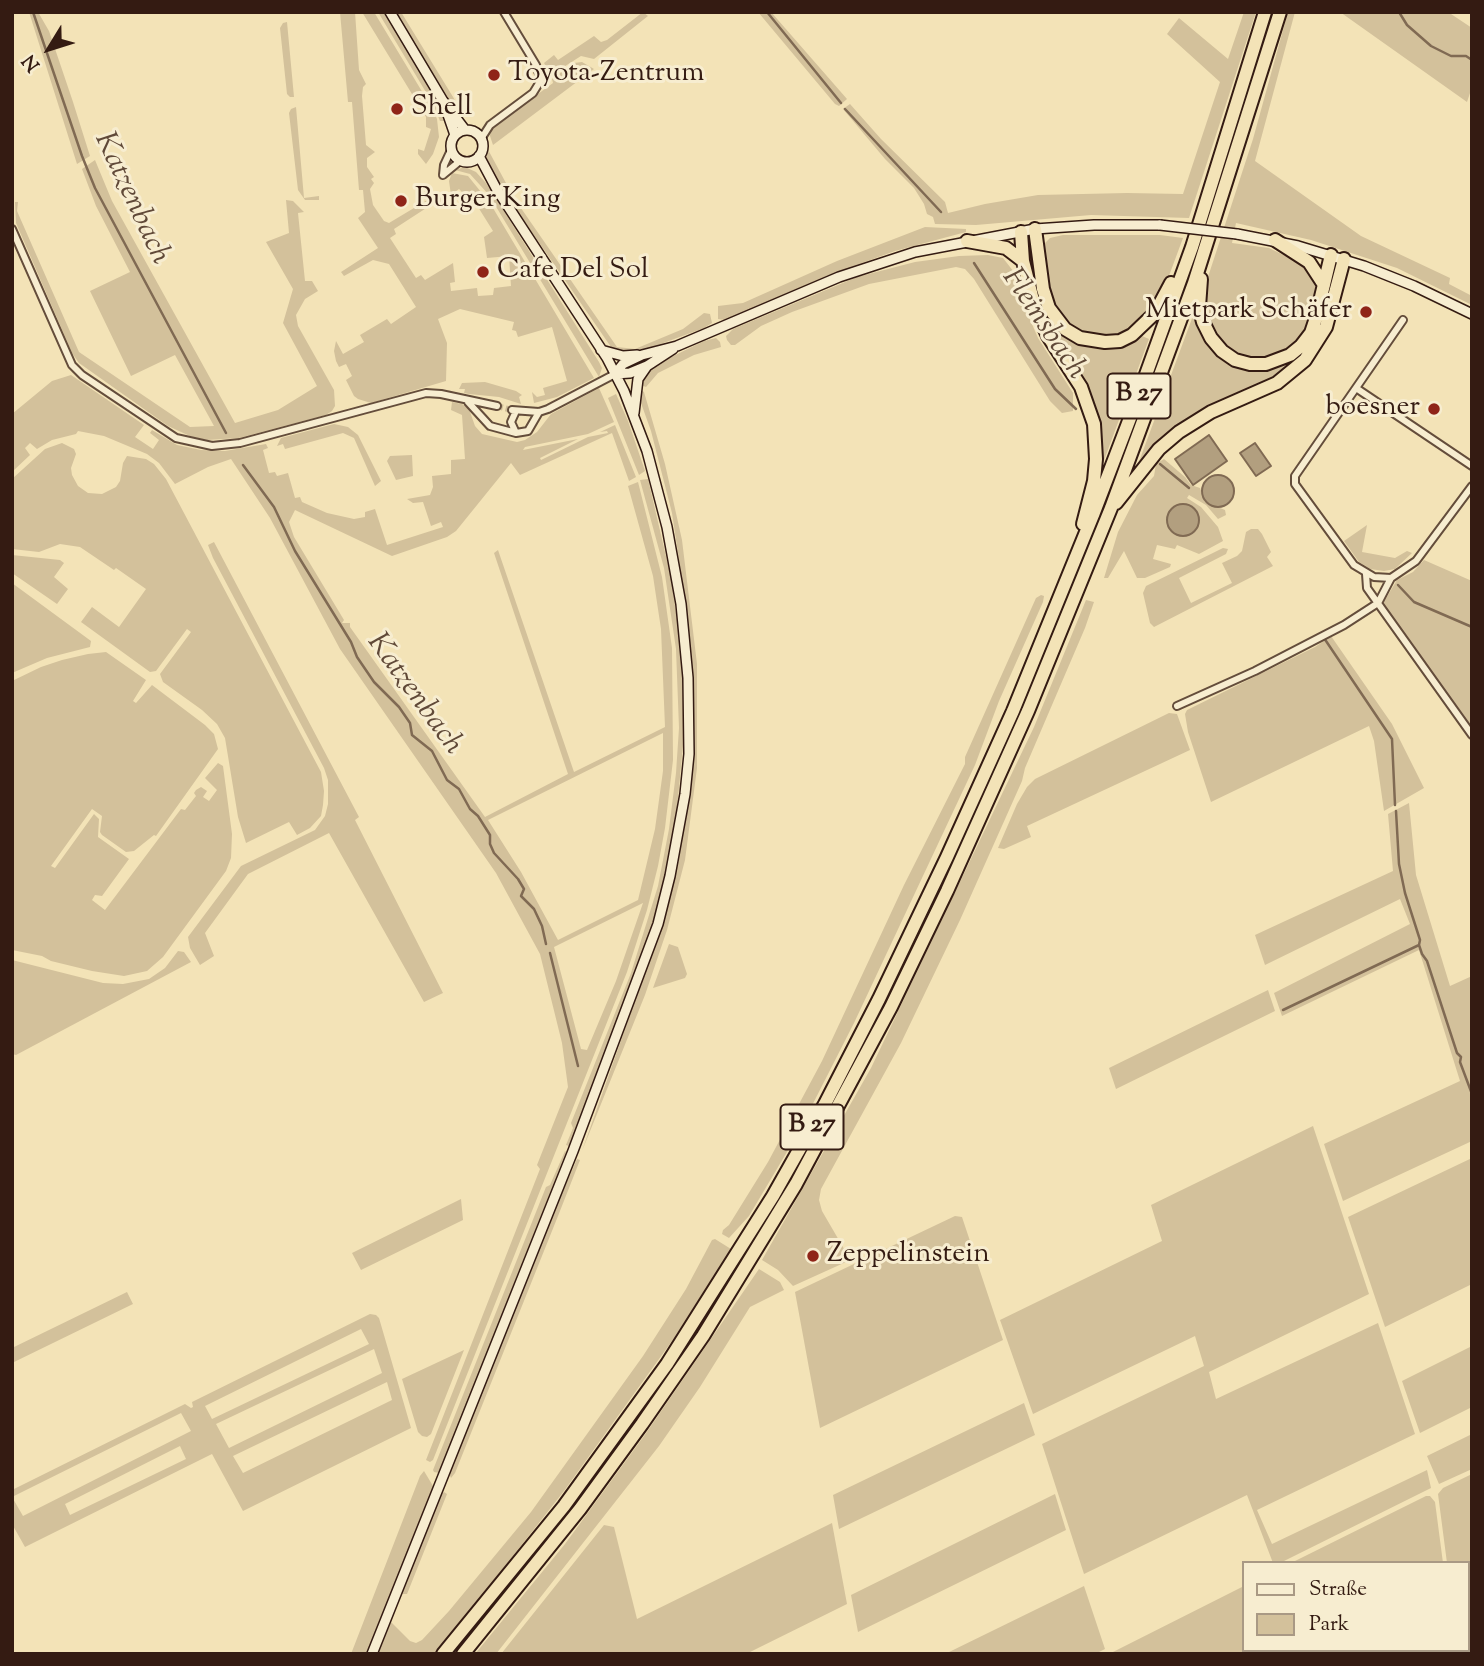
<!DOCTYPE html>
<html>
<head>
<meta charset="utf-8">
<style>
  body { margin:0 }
  #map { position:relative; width:1484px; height:1666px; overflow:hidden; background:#f3e3b7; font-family:"Sorts Mill Goudy",serif }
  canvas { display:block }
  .frame { position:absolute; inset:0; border:14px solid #341b12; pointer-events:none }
  .legend { position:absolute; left:1242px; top:1561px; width:228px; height:91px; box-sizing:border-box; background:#f7edd0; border:2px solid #a99984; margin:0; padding:9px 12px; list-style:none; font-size:21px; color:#341b12 }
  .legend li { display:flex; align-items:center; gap:14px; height:35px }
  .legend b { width:35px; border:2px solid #a99984 }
  .north { position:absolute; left:14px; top:14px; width:70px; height:70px; -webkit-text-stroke:5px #f7edd0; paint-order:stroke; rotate:232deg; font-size:19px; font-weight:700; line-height:28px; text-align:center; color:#341b12 }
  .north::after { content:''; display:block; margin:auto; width:24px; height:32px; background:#341b12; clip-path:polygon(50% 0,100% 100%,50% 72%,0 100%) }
</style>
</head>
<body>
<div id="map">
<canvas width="1484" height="1666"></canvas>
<div class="frame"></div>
<ul class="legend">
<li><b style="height:9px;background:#f7edd0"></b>Straße</li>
<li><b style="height:19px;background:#d3c19b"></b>Park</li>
</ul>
<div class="north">N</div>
</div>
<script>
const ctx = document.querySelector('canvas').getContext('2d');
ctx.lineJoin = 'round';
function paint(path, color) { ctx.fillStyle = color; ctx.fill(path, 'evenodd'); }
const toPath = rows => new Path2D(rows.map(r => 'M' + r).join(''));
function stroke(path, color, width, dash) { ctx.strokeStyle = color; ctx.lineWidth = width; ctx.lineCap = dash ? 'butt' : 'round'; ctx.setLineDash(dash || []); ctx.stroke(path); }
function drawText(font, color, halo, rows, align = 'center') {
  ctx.font = font + ' "Sorts Mill Goudy",serif'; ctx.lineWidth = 6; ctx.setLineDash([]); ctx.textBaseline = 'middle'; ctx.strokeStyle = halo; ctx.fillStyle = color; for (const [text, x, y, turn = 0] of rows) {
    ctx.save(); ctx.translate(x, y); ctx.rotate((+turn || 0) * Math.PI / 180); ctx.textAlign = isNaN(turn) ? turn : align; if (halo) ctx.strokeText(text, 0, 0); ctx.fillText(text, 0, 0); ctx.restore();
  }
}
paint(toPath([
  [29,12,38,12,49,31,73,102,90,156,77,164],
  [340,12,355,12,359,70,366,84,363,87,362,96,366,145,375,152,367,158,367,167,374,177,371,179,374,183,370,189,373,205,384,221,389,223,439,193,441,197,441,206,438,208,434,203,394,229,396,234,390,238,416,278,421,275,425,280,453,263,455,282,450,283,451,291,477,288,478,296,493,295,494,288,511,286,509,256,487,258,484,237,493,231,468,191,463,193,459,189,455,192,456,198,451,195,449,181,452,173,468,176,490,203,594,378,557,397,534,403,532,392,537,397,545,395,543,388,567,381,552,327,518,337,516,331,512,330,514,322,460,309,438,319,447,343,446,381,371,403,358,399,354,396,346,380,352,376,346,364,339,367,336,361,334,351,336,341,343,354,364,342,360,335,387,319,391,324,416,307,389,264,373,260,344,276,341,272,378,248,358,218,365,212,363,190,359,190,352,102,348,102],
  [362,12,374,12,432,108,437,119,439,137,433,154,426,164,418,154,418,149,424,151,431,129,426,127,426,117],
  [378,12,384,12,431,90,444,121,440,121,433,104],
  [395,12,401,12,461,110,458,114],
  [643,12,648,16,594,59,581,56,551,75,544,63,554,55,558,60,594,36,601,42,607,40],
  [758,12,771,12,847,99,839,106,835,104],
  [1244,12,1256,12,1189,218,1091,215,976,225,935,224,933,217,927,214,924,204,914,188,885,159,843,109,850,104,881,139,945,202,948,213,985,204,1038,195,1127,193,1183,194,1220,82,1167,34,1179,18,1228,59],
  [1288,12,1295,12,1255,161,1361,236,1450,278,1449,284,1472,296,1472,305,1397,268,1311,240,1236,223,1232,243,1269,248,1302,264,1312,274,1317,286,1317,300,1310,325,1292,349,1265,361,1232,355,1209,332,1204,302,1207,280,1253,139],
  [1340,12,1448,12,1472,28,1472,87,1467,102],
  [287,22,294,97,290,97,287,94,280,28,283,23],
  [582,62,594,69,493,145,489,133,494,126,553,83,552,79,574,63],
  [296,107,304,198,319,196,319,200,305,200,298,190,289,113,291,109],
  [485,144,514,198,617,347,635,349,683,329,704,313,710,314,712,323,704,328,639,352,631,353,616,351,611,347,509,199,485,160],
  [95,160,112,201,235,423,278,410,317,386,283,323,293,289,266,242,289,233,286,200,293,201,304,212,298,213,305,281,312,281,318,291,305,299,296,315,298,326,334,390,335,406,332,411,326,415,239,438,207,440,192,437,168,426,79,363,72,353,16,223,15,202,18,202,17,211,79,352,190,427,214,426,175,355,131,376,90,291,130,272,96,206,82,169],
  [465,167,476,172,486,183,507,216,599,362,602,368,599,377,489,195,470,174,455,170],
  [925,227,966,229,966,232,895,251,826,276,725,320,718,319,718,306,743,303,837,261],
  [1063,235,1160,235,1183,238,1163,292,1148,317,1119,337,1103,340,1074,332,1052,305,1041,251,1044,244,1050,238],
  [1030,242,1044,310,1061,332,1074,342,1089,347,1107,348,1123,346,1142,336,1149,339,1103,463,1101,462,1098,420,1040,308,1029,266,1027,244],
  [988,255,1003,258,1017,276,1028,315,1038,338,1073,393,1073,411,1062,413,1050,401,974,279,965,269,956,267,869,284,792,312,761,326,735,345,731,345,727,340,726,336,733,329,857,277,915,262,959,256],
  [1335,269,1324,321,1292,369,1229,401,1140,467,1137,467,1194,313,1202,335,1220,356,1259,370,1272,369,1293,359],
  [716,338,720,342,721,347,694,355,658,373,646,387,641,385,646,374,657,364,704,341],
  [71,375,144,425,135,437,153,449,159,440,150,433,152,430,177,445,201,450,225,451,266,444,268,448,263,450,269,473,275,472,277,476,288,473,295,498,300,497,302,502,327,513,354,519,365,517,365,512,375,509,387,545,443,527,441,522,431,526,423,502,413,503,407,499,430,495,433,487,432,476,451,474,451,460,465,459,462,415,451,410,452,402,462,404,469,409,475,426,482,434,517,442,525,440,537,432,551,414,599,388,614,422,588,434,525,447,523,450,578,439,540,458,541,460,588,437,608,433,607,431,600,432,615,425,636,477,629,481,612,433,520,475,511,463,456,531,447,537,392,556,295,510,289,522,294,537,344,620,342,623,350,623,350,627,485,817,568,774,494,553,498,550,574,772,665,727,661,629,653,576,628,486,638,482,662,577,672,648,673,760,665,828,658,866,647,910,627,972,433,1460,430,1462,426,1460,540,1169,537,1165,568,1087,562,1043,540,954,496,873,340,649,270,518,231,459,208,467,175,484,159,463,147,454,104,436,78,431,76,434,52,440,37,449,30,443,25,448,30,455,12,472,12,414,52,381],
  [663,733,663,771,655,829,638,900,558,940,521,872,488,820],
  [643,903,616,981,587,1050,581,1049,554,947],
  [485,382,516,391,522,395,519,397,521,404,499,397,469,394,464,393,465,389,459,389,462,383],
  [640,389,644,392,665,464,682,540,697,664,697,768,685,860,667,930,645,995,582,1151,666,913,679,859,692,767,694,693,687,612,672,513,651,431,641,403],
  [616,394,628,421,645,471,639,475,608,398],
  [334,424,348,427,358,435,381,481,375,486,354,438,343,433,285,449,283,444,277,446,281,438],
  [62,443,74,449,76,454,71,468,72,475,78,486,88,493,102,494,116,487,120,481,123,463,127,456,146,459,154,464,166,479,321,772,324,791,323,805,321,816,310,828,297,835,289,822,246,843,238,817,225,738,217,724,202,710,163,682,160,674,191,632,187,629,156,671,150,672,81,622,92,607,119,627,146,589,116,568,114,570,80,547,60,544,39,552,12,549,12,479,45,449],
  [412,455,413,476,396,480,387,461,390,456],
  [1164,459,1185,477,1191,485,1200,488,1205,502,1225,510,1226,515,1218,519,1206,505,1189,495,1187,498,1201,507,1218,527,1223,541,1199,554,1177,545,1175,549,1157,545,1153,559,1171,564,1170,567,1145,578,1137,578,1124,551,1108,578,1104,578,1118,532,1137,495,1154,476,1156,464],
  [1186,505,1193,508,1199,516,1194,532,1187,536,1168,517,1176,506],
  [648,479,671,578,682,654,684,735,675,829,657,909,644,952,569,1146,566,1145,573,1128,571,1123,631,973,658,886,669,829,676,773,679,728,676,649,664,568,640,480],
  [1367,525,1362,552,1395,558,1407,551,1412,553,1395,569,1384,571,1370,569,1359,562,1344,541],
  [1251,529,1258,529,1262,534,1271,552,1267,557,1273,566,1154,627,1150,623,1143,593,1146,586,1223,548,1228,549,1226,554,1179,578,1191,603,1232,583,1222,563,1237,556,1242,551,1246,532],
  [214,542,359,817,355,820,443,993,424,1002,329,833,248,874,205,933,214,956,200,965,190,948,188,937,241,866,315,830,325,816,328,804,328,780,324,768,213,558,208,545],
  [12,555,60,560,64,563,54,577,68,589,57,604,12,573],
  [1424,560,1472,581,1472,732,1382,605,1397,580,1413,572],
  [12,583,91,641,90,647,47,658,12,673],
  [1041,595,1044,596,1043,602,999,701,975,765,854,1023,797,1135,749,1216,729,1238,722,1234,723,1230,729,1225,768,1162,822,1061,904,885,965,764,965,757,1036,598],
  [1086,600,1094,602,1085,628,1025,768,1022,781,960,920,901,1043,821,1189,819,1200,822,1211,847,1254,846,1262,793,1286,778,1270,762,1260,871,1068,1034,727],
  [1331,636,1392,724,1424,788,1384,811,1374,741,1369,726,1211,802,1188,732,1185,714,1187,710,1315,647],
  [106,652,146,680,133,701,136,703,152,685,205,725,214,734,218,749,156,836,154,835,134,851,126,852,102,835,100,832,102,816,92,809,51,866,55,868,94,814,99,819,98,837,129,859,102,896,95,895,92,900,105,910,181,809,185,810,196,796,194,793,196,790,201,787,207,791,203,797,209,801,217,790,205,778,218,763,223,766,232,834,231,858,226,871,163,957,147,971,124,976,92,971,51,961,42,956,12,950,12,681,41,667,62,660,88,654],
  [1169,713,1177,714,1190,750,1027,826,1031,837,1004,849,998,848,1017,804,1027,787,1035,779],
  [1409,803,1416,875,1450,986,1472,976,1472,1141,1343,1201,1324,1144,1460,1081,1419,950,1282,1016,1274,993,1410,924,1400,899,1265,965,1255,935,1393,871,1388,814],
  [669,944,678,947,687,974,685,978,653,988],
  [178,951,184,952,191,962,16,1055,12,1054,12,960,103,983,123,984,149,979,165,968],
  [1268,990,1275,1011,1116,1089,1109,1068],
  [1313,1126,1369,1294,1209,1372,1216,1399,1378,1323,1415,1434,1257,1510,1272,1544,1427,1470,1431,1488,1280,1563,1273,1563,1247,1495,1084,1574,1042,1444,1204,1366,1195,1336,1033,1414,1000,1320,1162,1241,1151,1205],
  [565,1151,566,1152,439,1473,434,1472,433,1470,546,1187,550,1185],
  [1472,1158,1472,1284,1385,1327,1348,1217],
  [577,1159,580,1160,558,1216,455,1473,451,1478,449,1473,548,1225],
  [461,1199,463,1220,361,1270,352,1253],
  [955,1216,962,1217,1003,1340,820,1428,795,1292],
  [715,1239,731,1249,672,1341,564,1491,465,1617,433,1654,378,1654,391,1622,410,1641,416,1643,422,1640,449,1611,531,1512,643,1356,686,1289,712,1240],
  [759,1269,780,1282,784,1290,750,1307,700,1387,659,1446,496,1654,475,1654,565,1544,644,1436],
  [127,1292,133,1304,12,1363,12,1348],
  [370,1314,376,1315,379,1318,411,1428,243,1511,212,1454,25,1547,12,1524,12,1497,23,1516,191,1431,181,1413,12,1497,12,1490,185,1404,191,1408,193,1407,192,1402],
  [361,1329,369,1344,212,1419,205,1406],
  [374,1349,382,1373,229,1448,216,1424],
  [387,1382,392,1400,243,1473,233,1456],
  [180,1446,186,1459,70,1515,65,1504],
  [1472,1346,1472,1407,1420,1433,1402,1381],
  [464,1350,431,1434,427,1437,422,1436,418,1432,402,1379],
  [1024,1403,1035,1435,839,1529,833,1495],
  [1472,1434,1472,1469,1439,1484,1427,1456],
  [424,1471,433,1486,367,1654,351,1654,420,1476],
  [1472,1474,1472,1654,1458,1654,1458,1650,1468,1650,1468,1563,1447,1563,1438,1494,1443,1488],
  [444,1492,447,1494,407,1594,402,1594,441,1494],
  [1055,1494,1066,1530,858,1632,851,1595],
  [1426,1496,1430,1496,1435,1502,1443,1563,1291,1563],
  [832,1523,847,1604,746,1654,501,1654,604,1525,614,1527,637,1619],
  [1084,1586,1105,1649,1095,1654,945,1654],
  [1244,1586,1244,1650,1279,1650,1279,1654,1109,1654],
  [1283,1650,1454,1650,1454,1654,1284,1654]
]), '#d3c19b');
const water = toPath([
  [1209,435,1227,461,1193,485,1175,459,1209,435],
  [1255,443,1271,466,1256,476,1240,453,1255,443],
  '1202 491a16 16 0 1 1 32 0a16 16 0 1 1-32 0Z',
  '1167 520a16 16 0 1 1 32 0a16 16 0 1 1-32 0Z'
]);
paint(water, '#b29f7f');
stroke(water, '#806a53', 2);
stroke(toPath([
  [33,12,82,156,95,188,226,433],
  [767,12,841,103],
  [1399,12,1407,25,1431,46,1451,56,1466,56,1472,60],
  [845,109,941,212],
  [974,263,1055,389,1076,409],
  [1160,464,1189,488],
  [243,465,274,507,295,551,351,642,357,657,374,682,399,707,410,723,412,735,432,751,447,780,459,789,470,809,478,816,490,835,490,844,494,853,518,879,524,889,521,896,534,909,542,926,546,944],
  [1398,585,1414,602,1472,627],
  [1324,638,1392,739,1395,805],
  [1396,811,1399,864,1405,893,1420,940,1419,945,1422,954,1427,961,1457,1053,1461,1057,1460,1062,1472,1094],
  [550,953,578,1066],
  [1283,1010,1419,945]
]), '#806a53', 2.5);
stroke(toPath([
  [497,406,512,410]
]), '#cdbb96', 6, [6, 3]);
const street = toPath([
  [481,139,490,125,533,93,541,80,536,65,504,12],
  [443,175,444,165,451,150],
  [443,175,460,161],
  [12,229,72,365,82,375,176,438,212,446,240,443,426,393,441,394,497,406],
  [1356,388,1472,466],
  [468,402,490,426,516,433,528,431,539,412],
  [512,410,539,412,548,409,615,374],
  [516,433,511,422,516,411],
  [1366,574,1367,588,1472,735],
  [1391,578,1374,577,1354,565,1295,484,1295,476,1403,320],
  [1378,603,1391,578,1416,561,1472,486],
  [1177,706,1255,671,1344,625,1378,603]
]);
const secondary = toPath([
  [390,12,443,101,465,130],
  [446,109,455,135],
  '451 146a16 16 0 1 1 32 0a16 16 0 1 1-32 0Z',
  [1237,234,1298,246,1364,266,1414,286,1472,314],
  [601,350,623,356,637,355],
  [615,374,623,364,642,355,677,346,839,277,915,252,1035,229,1094,225,1160,225],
  [615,374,630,373,647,366,673,349],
  [634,413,638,379,647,366],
  [372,1654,573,1151,658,924,670,876,685,794,689,754,688,678,681,604,667,527,647,451,624,391,607,358,496,188,479,156]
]);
const highway = toPath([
  [1035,229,1043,289,1049,308,1065,329,1080,338,1105,342,1120,341,1132,335,1155,313,1171,283],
  [1021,232,1023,261,1035,308,1048,336,1081,387,1094,424,1096,459,1094,481,1083,524],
  [1275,240,1309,262,1324,285],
  [967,241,1006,248,1023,261],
  [1201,279,1199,307,1203,322,1211,338,1222,351,1235,360,1250,364,1266,364,1290,355,1301,346,1311,333,1316,318,1331,255],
  [1116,503,1159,449,1179,432,1211,412,1277,383,1305,360,1326,327,1344,259],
  [443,1654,564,1506,667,1364,773,1196,825,1104,879,999,947,857,1013,711,1093,515,1135,405,1192,247,1265,12],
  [463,1654,580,1509,642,1424,703,1336,796,1184,891,1007,947,891,1028,711,1111,508,1194,283,1280,12]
]);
stroke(street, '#644d3b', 10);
stroke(secondary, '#341b12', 12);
stroke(highway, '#341b12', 16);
stroke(street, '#f7edd0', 6);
stroke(secondary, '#f7edd0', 9);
stroke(highway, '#f3e3b7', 12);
const secondaryBridge = toPath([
  [1160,225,1237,234]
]);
stroke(secondaryBridge, '#341b12', 12, []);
stroke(secondaryBridge, '#f7edd0', 9);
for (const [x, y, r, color] of [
  [494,75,7,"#8f2418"],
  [397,109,7,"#8f2418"],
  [401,201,7,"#8f2418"],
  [483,272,7,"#8f2418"],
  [1366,312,7,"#8f2418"],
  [1434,409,7,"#8f2418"],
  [813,1256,7,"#8f2418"]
]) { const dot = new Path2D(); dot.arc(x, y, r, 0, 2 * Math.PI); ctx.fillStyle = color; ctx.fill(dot); stroke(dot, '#f7edd0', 2.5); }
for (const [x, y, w] of [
  [1139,396,63],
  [812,1127,63]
]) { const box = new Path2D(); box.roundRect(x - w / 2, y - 22.5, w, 45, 5); ctx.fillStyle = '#f7edd0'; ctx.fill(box); stroke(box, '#341b12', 2); }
drawText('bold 26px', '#341b12', null, [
  ["B 27",1139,396],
  ["B 27",812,1127]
]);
drawText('28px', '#341b12', '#f7edd0', [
  ["Toyota-Zentrum",508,75],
  ["Shell",411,109],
  ["Burger King",415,201],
  ["Cafe Del Sol",497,272],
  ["Mietpark Schäfer",1352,312,"right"],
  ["boesner",1420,409,"right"],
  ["Zeppelinstein",827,1256]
], 'left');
drawText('italic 30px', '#604938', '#f7edd0', [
  ["Katzenbach",130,199,65],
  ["Fleinsbach",1042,325,56],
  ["Katzenbach",413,695,54]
]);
</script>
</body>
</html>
